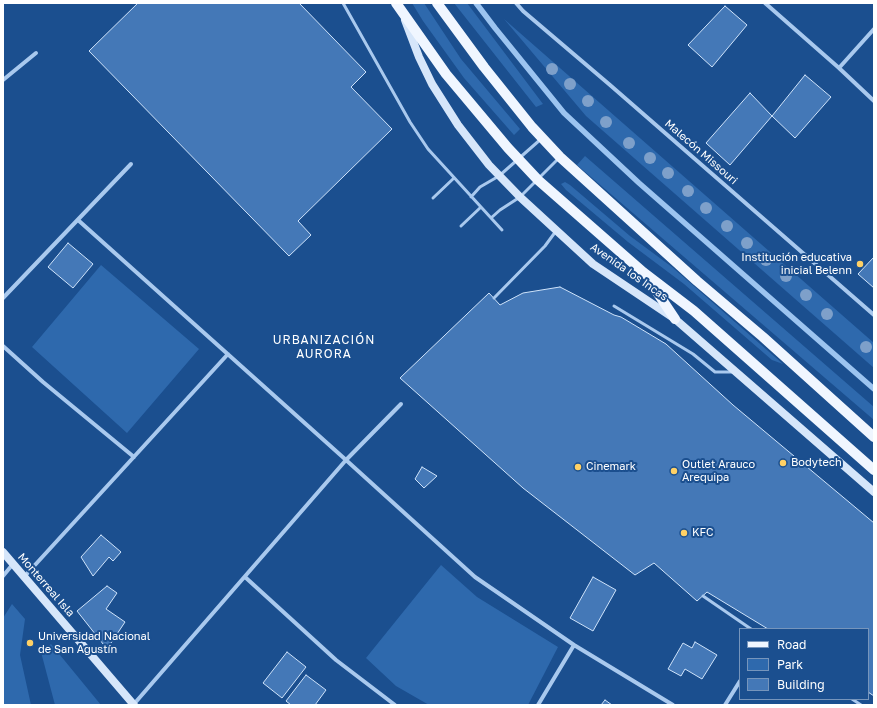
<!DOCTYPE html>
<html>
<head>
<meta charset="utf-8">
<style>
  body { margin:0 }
  #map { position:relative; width:877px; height:708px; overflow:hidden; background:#1b4f8f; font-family:"Golos Text",sans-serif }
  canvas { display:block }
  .frame { position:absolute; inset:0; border:4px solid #fff; pointer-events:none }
  .legend { position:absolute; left:739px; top:628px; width:130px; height:72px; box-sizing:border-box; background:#1b4f8f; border:1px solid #7695bc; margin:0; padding:5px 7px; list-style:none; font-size:12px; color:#fff }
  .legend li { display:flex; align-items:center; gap:8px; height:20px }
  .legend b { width:20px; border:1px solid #7695bc }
</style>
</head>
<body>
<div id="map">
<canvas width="877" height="708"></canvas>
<div class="frame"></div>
<ul class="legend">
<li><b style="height:5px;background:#f0f6ff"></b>Road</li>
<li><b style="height:11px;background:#2e69ad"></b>Park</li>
<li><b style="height:11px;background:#4478b7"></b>Building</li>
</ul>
</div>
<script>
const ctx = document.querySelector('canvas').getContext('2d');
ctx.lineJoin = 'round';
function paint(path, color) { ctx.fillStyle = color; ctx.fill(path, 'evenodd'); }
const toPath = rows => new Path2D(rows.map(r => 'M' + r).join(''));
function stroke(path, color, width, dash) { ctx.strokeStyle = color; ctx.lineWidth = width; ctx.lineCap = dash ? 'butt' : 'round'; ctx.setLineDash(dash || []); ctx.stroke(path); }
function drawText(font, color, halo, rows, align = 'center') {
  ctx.font = font + ' "Golos Text",sans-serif'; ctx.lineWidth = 4; ctx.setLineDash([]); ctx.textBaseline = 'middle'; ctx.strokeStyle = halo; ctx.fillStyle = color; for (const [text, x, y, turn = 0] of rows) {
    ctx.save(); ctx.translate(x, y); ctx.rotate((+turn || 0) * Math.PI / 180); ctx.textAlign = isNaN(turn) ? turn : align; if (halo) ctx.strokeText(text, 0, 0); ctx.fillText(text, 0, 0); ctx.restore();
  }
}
paint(toPath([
  [412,3,424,3,461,59,520,129,514,135,464,78,423,21],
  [454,3,467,3,543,104,536,107],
  [504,19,874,343,874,368,586,116],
  [585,156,874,407,874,420,577,165],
  [565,182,570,185,630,236,672,267,783,364,772,360,684,284,628,242,566,190,561,184],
  [101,265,199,349,127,433,32,347],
  [441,565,477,597,558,647,528,705,429,705,396,686,366,658],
  [12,604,25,619,20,655,31,705,3,705,3,618],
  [51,644,101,705,55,705,41,652]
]), '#2e69ad');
stroke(toPath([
  [476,3,495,28,564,113,639,183,874,389]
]), '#9cc4f0', 5.5);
const building = toPath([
  [138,3,299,3,366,72,351,87,392,129,298,221,311,235,289,256,89,51,138,3],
  [725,6,747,25,712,67,688,45,725,6],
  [805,75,831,97,795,138,772,116,805,75],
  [750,93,772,116,730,165,706,143,750,93],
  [68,243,93,264,73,288,48,267,68,243],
  [874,257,874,288,858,274,874,257],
  [560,287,614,315,621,317,666,344,733,405,874,523,874,696,868,692,868,629,768,629,707,592,697,601,654,563,635,575,523,488,400,378,489,293,500,305,523,293,560,287],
  [422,467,437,476,424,488,415,479,422,467],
  [101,535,121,552,113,561,109,557,93,576,81,557,101,535],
  [593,577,616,590,593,631,570,618,593,577],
  [107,586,117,593,106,609,125,622,107,649,77,611,107,586],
  [695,642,717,655,702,679,685,669,681,676,668,669,683,643,692,648,695,642],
  [287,652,306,667,282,698,263,683,287,652],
  [306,675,326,690,315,705,291,705,286,701,306,675],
  [605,700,612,705,601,705,605,700]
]);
paint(building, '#4478b7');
stroke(building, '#cfe3fa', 1);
stroke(toPath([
  [343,3,410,122,428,149,502,230],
  [471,197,480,187,499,176,541,139],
  [433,198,454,178],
  [491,218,500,210,520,197,558,159],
  [461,226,481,207],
  [494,298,545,246,556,231],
  [614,306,693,354,715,372,733,372],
  [703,596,751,629],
  [852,699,861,705]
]), '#a9c9ee', 3);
stroke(toPath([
  [516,3,523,11,610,85,874,315],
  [765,3,839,68,874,101],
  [839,68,874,29],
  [3,80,36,53],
  [78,220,346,460,475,577,574,645,673,705],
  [3,298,131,164],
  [3,346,43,382,134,457],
  [3,576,13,564],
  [24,577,228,354],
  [245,577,336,660,395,705],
  [134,704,346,460,401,404],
  [538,705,574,645],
  [725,705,740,681]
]), '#a9c9ee', 4);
stroke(toPath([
  [405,20,419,57,432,84,458,125,489,165,520,197,593,264,675,319,874,492],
  [3,552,134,705]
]), '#d6e6fa', 8);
stroke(toPath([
  [396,3,446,74,508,148,538,180,643,272,694,311,874,470],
  [437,3,484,67,532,127,560,157,697,281,763,337,874,437],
  [649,280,675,319]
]), '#f0f6ff', 10);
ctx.fillStyle = '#7ea0ca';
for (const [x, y] of [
  [552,69],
  [570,84],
  [588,101],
  [606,122],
  [629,143],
  [650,158],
  [668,173],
  [688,191],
  [706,208],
  [727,226],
  [747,243],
  [766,260],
  [786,276],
  [806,295],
  [827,314],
  [866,347]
]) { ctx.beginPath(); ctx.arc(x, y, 6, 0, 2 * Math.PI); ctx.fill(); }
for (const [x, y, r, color] of [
  [860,264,4,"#ffd166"],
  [783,463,4,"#ffd166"],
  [578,467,4,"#ffd166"],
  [674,471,4,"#ffd166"],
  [684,533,4,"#ffd166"],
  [30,643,4,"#ffd166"]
]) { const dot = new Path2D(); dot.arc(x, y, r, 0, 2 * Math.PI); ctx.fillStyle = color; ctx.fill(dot); stroke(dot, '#1b4f8f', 1.5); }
drawText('11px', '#fff', '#1b4f8f', [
  ["Malecón Missouri",701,152,41],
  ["Avenida los Incas",629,272,35],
  ["Monterreal Isla",46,585,49]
]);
drawText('11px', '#fff', '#1b4f8f', [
  ["Institución educativa",852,258,"right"],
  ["inicial Belenn",852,271,"right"],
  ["Bodytech",791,463],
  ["Outlet Arauco",682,465],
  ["Arequipa",682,478],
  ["Cinemark",586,467],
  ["KFC",692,533],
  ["Universidad Nacional",38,637],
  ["de San Agustín",38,650]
], 'left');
ctx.letterSpacing = '1px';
drawText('12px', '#fff', '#1b4f8f', [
  ["URBANIZACIÓN",324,340],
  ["AURORA",324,354]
]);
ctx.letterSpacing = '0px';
</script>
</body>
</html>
